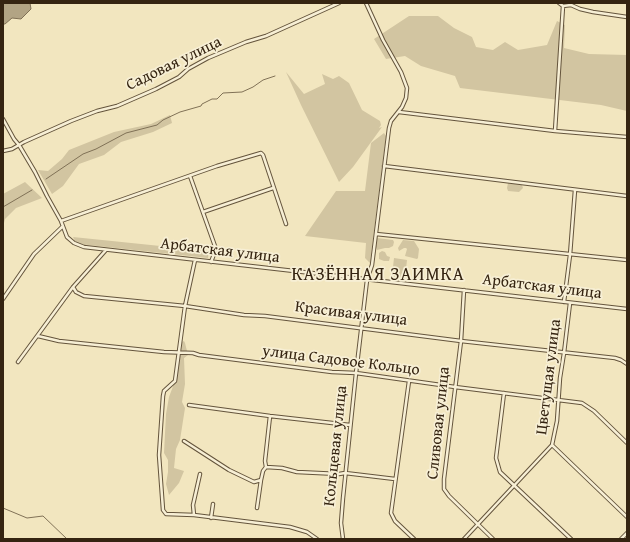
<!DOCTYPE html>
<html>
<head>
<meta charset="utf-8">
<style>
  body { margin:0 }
  #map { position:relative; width:630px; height:542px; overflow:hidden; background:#f2e6bf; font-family:"Gentium Book Plus",serif }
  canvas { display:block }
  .frame { position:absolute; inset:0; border:4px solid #352411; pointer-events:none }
</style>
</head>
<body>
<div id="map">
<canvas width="630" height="542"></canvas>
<div class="frame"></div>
</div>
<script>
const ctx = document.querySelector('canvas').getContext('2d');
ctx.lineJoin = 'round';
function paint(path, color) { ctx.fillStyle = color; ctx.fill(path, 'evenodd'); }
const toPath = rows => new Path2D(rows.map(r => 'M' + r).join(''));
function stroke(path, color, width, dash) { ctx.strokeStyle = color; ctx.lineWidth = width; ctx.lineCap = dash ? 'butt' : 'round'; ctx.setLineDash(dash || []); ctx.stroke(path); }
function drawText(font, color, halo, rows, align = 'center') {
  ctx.font = font + ' "Gentium Book Plus",serif'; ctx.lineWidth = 3.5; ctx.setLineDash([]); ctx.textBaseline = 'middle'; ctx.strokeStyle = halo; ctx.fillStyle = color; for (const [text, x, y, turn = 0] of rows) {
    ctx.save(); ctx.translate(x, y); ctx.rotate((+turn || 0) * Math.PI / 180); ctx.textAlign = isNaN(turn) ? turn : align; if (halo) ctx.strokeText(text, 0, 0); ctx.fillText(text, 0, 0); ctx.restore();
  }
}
paint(toPath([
  [409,16,438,16,454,28,472,37,476,47,493,50,505,42,518,50,547,45,557,21,565,25,564,48,589,54,627,55,627,111,601,105,460,88,455,76,421,66,405,56,386,59,374,39],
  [286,72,304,94,325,84,322,74,333,79,339,76,349,83,362,110,380,121,381,125,379,128,382,127,353,167,339,182,301,105],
  [170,115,172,123,153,132,121,142,104,155,79,164,63,186,52,194,38,170,48,171,62,159,69,150,114,132,151,124],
  [384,133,386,136,370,263,365,258,366,243,305,236,336,191,365,191,371,143],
  [25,182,42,198,16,208,5,219,3,227,3,194],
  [508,183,522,185,523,188,519,192,508,191,507,188],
  [73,237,209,251,208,258,79,244,75,241],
  [377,238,393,240,394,242,393,246,389,248,385,248,377,250,376,247],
  [403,240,414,241,419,249,418,258,417,259,405,256,407,249,406,248,404,248,399,251,398,248],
  [382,251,385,252,387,256,390,257,389,261,384,261,379,259,379,253],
  [394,258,407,260,405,278,392,276],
  [184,341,185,343,188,355,184,358,185,384,182,402,185,408,180,440,176,449,174,468,184,471,179,483,169,495,166,484,168,472,168,460,164,453,166,414,169,397,175,381,179,357,181,355,182,342]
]), '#d2c5a1');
const water = toPath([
  [3,3,30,3,31,9,21,19,12,18,5,24,3,24,3,3]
]);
paint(water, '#b2a484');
stroke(water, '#807156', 1);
stroke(toPath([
  [46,179,83,154,96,149,126,133,157,125,163,120,180,112,201,106,202,104,212,99,217,99,223,93,242,92,253,87,263,80,275,76],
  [3,207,32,190],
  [3,508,27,518,43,516,67,539]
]), '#807156', 1);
const street = toPath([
  [559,3,563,6,571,5,580,9,593,12,627,17],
  [399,112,555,131,627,137],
  [3,119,14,139,19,145,35,172,47,196,61,221,67,237,74,243,84,247,627,309],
  [555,131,563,6],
  [3,151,12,149,24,142,71,121,97,111,117,106,156,89,179,77,188,69,208,58,246,42,266,36,339,3],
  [384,166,627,196],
  [190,176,216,249,211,262],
  [203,212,273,188],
  [61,221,217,166,261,153,263,155,286,224],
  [376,234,627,260],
  [73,287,76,292,84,296,185,306,244,315,265,316,461,341,615,358,621,360,627,364],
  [464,290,461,341,444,479,444,489,449,496,493,539],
  [3,299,34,254,62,227],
  [564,302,570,255,575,190],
  [38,336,59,341,164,352,193,353,199,355,332,372,356,373,455,387,582,403,594,411,627,443],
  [18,362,73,287,106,250],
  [409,381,391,513,395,521,414,539],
  [504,393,496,458,500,472,571,539],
  [189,405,270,416,350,425],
  [184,441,229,470,254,482,261,480,263,471,266,467,282,468,297,472,339,474,345,473,395,479],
  [552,445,627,517],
  [266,467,265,461,270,416],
  [200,474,193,505,194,515,290,527,307,532,317,539],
  [257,508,261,480],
  [194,515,166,514,163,510,159,455,163,396,164,391,175,381,185,306,195,260],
  [211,518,213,504],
  [343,539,341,523,343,498,356,373,367,280,372,265,389,128,391,121,402,107,406,98,407,88,401,72,383,40,366,3],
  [464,539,552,445,557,421,560,378,564,353,570,303],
  [621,539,627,533]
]);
stroke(street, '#64543c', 4.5);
stroke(street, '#f7efd5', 2.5);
drawText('16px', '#352411', '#f7efd5', [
  ["Садовая улица",174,64,-26],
  ["Арбатская улица",220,251,7],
  ["Арбатская улица",542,287,7],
  ["Красивая улица",351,314,7],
  ["улица Садовое Кольцо",341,361,7],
  ["Цветущая улица",549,377,-83],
  ["Сливовая улица",439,423,-84],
  ["Кольцевая улица",336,446,-84]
]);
ctx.letterSpacing = '1px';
drawText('18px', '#352411', '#f7efd5', [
  ["КАЗЁННАЯ ЗАИМКА",378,275]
]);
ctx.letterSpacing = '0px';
</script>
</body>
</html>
